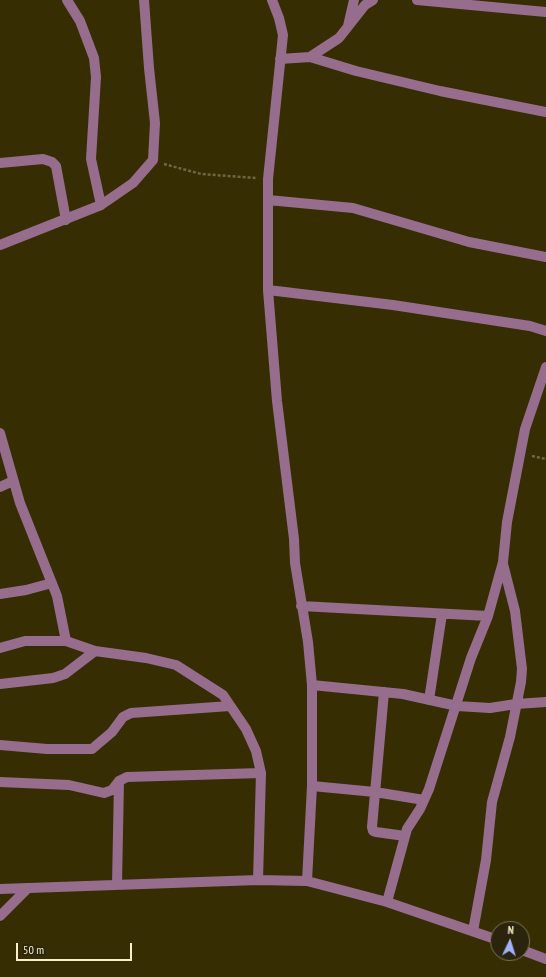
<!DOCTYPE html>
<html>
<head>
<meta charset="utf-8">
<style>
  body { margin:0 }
  #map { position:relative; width:546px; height:977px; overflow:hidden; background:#372d03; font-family:"PT Sans Narrow",sans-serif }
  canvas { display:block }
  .north { position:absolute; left:490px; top:921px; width:40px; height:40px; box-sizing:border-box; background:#2a240c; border:1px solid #7d7558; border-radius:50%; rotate:4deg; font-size:11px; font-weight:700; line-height:16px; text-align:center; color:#f9efca }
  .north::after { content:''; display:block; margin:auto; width:14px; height:18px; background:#a3b2fc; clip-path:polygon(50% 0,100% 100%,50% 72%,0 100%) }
  .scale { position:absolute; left:16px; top:943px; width:116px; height:18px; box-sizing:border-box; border:2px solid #f9efca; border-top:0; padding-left:5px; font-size:12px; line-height:14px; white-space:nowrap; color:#f9efca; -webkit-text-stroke:3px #2a240c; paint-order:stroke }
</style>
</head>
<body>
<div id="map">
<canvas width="546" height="977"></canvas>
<div class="north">N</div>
<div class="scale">50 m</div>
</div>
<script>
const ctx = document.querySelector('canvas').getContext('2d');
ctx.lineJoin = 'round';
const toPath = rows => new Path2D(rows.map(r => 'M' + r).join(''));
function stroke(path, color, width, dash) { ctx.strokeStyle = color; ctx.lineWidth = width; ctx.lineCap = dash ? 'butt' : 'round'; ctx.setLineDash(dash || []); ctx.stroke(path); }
stroke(toPath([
  [164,164,201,174,256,178],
  [532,456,546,459]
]), '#71673f', 2.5, [3, 2]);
stroke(toPath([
  [67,0,80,21,94,58,96,77,91,159,101,205],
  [272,0,279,18,283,35,268,179,268,290,277,401,294,539,295,563,308,642,312,685,312,786,307,881],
  [417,0,546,12],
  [348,26,354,0],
  [310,57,356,71,440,91,546,112],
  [280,59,310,57,339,38,365,5,373,0],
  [0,163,43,159,52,162,56,166,66,220],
  [268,200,353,208,469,242,546,257],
  [0,245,101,205,133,183,153,160,155,123,149,68,144,0],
  [268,290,393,305,530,326,546,331],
  [0,433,20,503,57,596,66,641,95,651,146,658,176,665,223,695,246,729,256,751,261,773,258,880],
  [0,487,13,481],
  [0,594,26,590,52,583],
  [301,606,488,616],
  [0,648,25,641,66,641],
  [0,684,53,678,65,674,95,651],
  [312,685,403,694,457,706,490,708,516,704,546,702],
  [384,692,372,827,373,831,376,832,405,836],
  [429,700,442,614],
  [0,745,47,749,92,749,112,732,123,717,131,713,230,706],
  [0,782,69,785,104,793,112,790,119,781,127,777,261,773],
  [312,786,375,792,424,800],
  [117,885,119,781],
  [0,889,258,880,307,881,387,902,498,940],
  [387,902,407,829,420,809,429,789,471,658,488,616,503,562,507,522,525,429,546,367],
  [0,916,28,888],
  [473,931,486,860,492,802,510,737,521,682,522,669,515,611,503,564],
  [522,950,546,959]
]), '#976d8d', 10);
</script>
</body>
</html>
